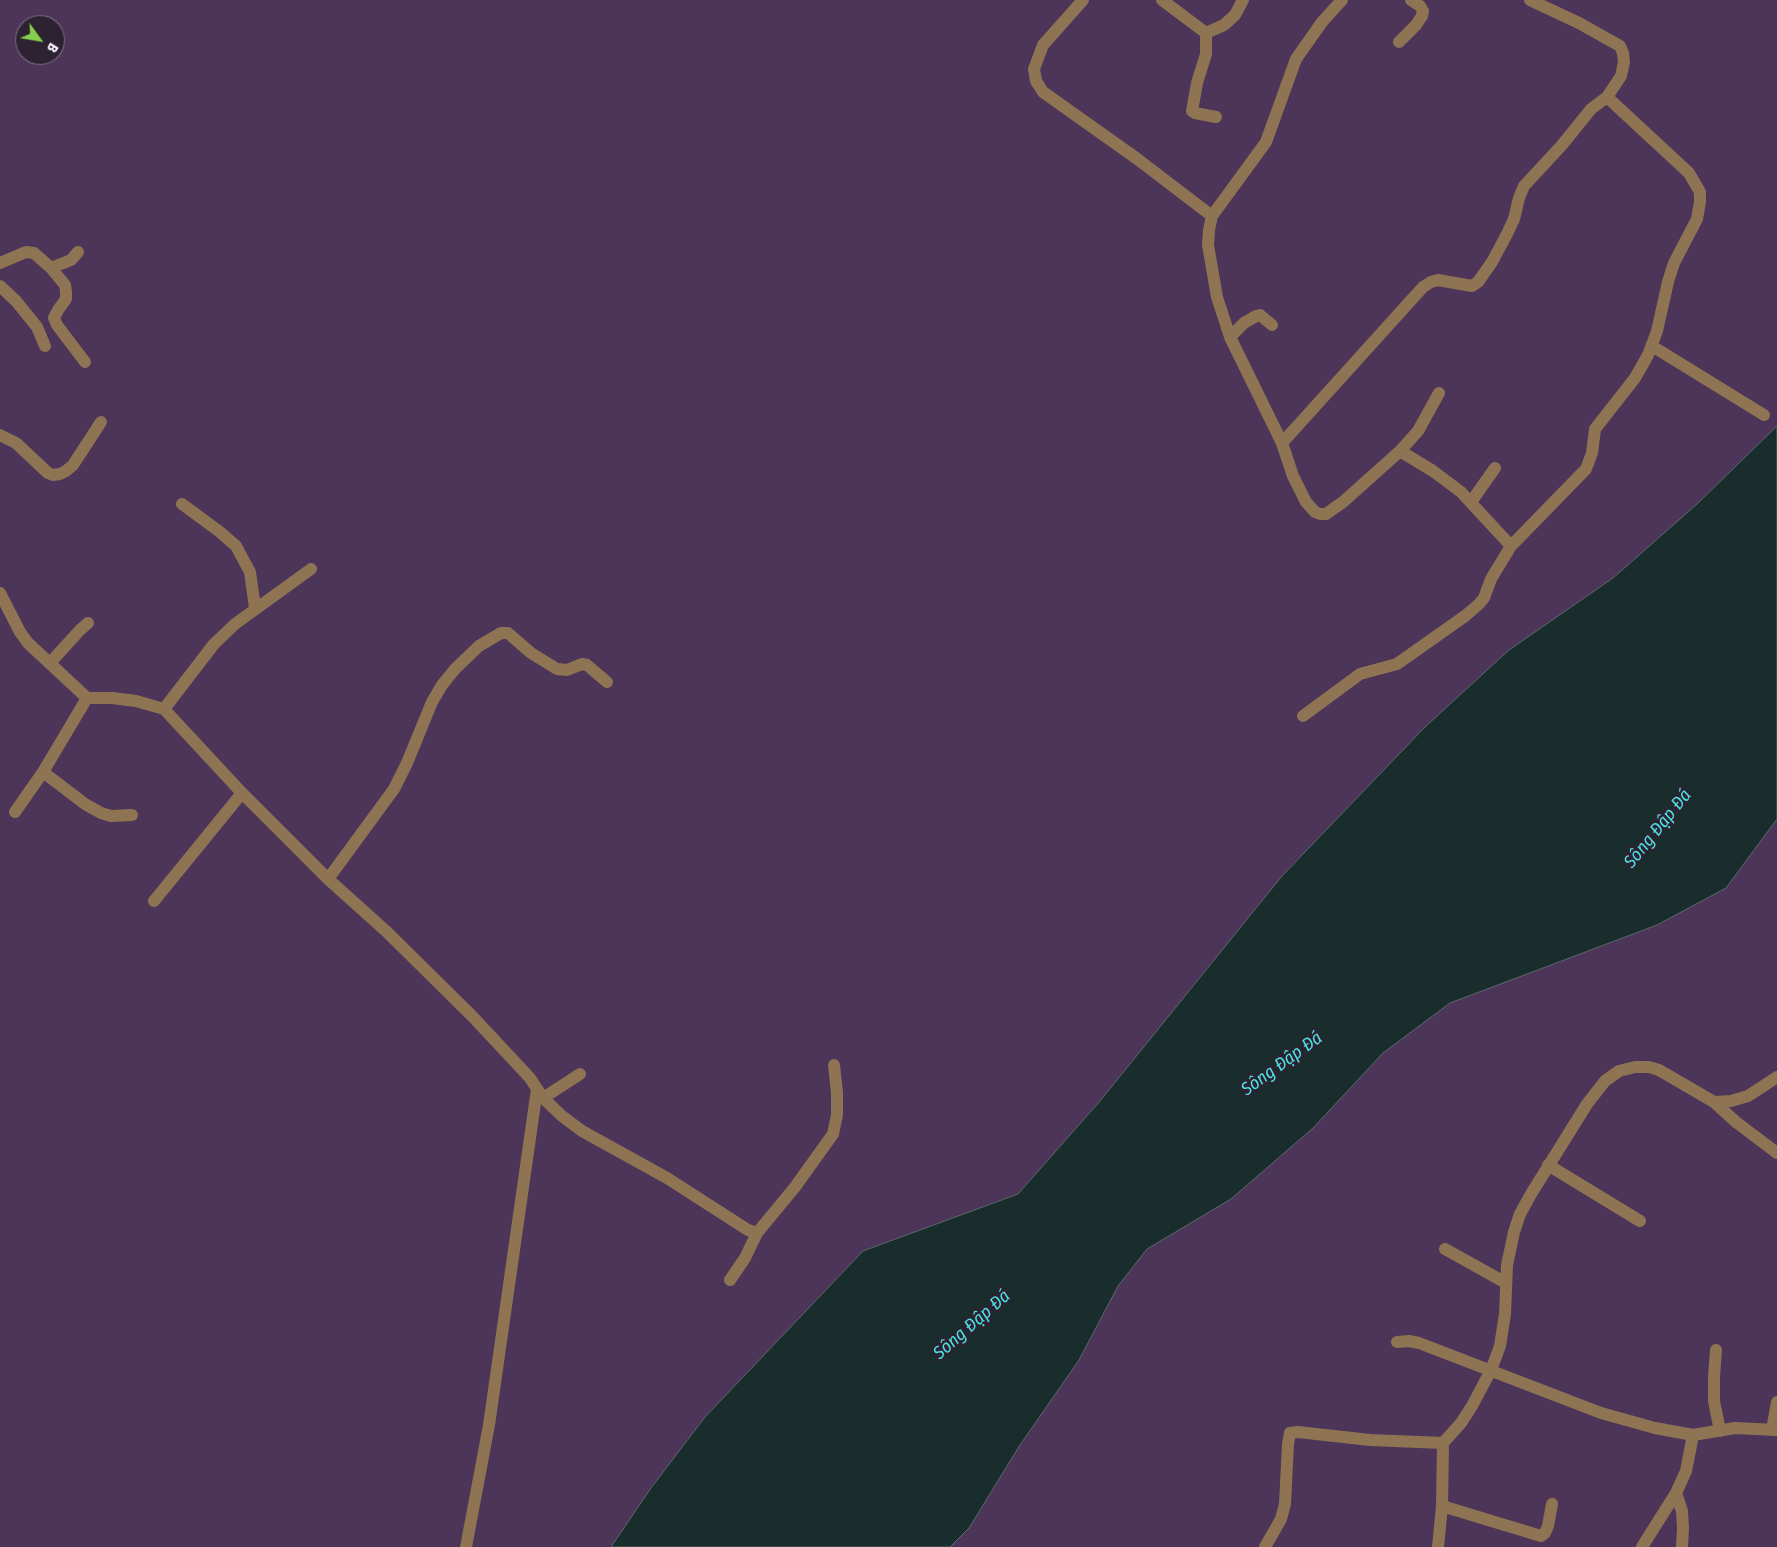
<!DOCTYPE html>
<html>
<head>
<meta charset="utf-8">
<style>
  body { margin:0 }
  #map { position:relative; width:1777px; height:1547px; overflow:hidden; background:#4c3558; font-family:"Fira Sans Condensed",sans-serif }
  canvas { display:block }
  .north { position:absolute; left:15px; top:15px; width:50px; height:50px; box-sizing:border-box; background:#2d2232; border:1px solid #7f7584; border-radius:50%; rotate:122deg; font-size:14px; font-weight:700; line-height:20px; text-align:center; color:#f9f1fe }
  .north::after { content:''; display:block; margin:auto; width:18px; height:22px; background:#85cf4c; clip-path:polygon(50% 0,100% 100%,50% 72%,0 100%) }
</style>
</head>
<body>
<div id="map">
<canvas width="1777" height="1547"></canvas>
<div class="north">B</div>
</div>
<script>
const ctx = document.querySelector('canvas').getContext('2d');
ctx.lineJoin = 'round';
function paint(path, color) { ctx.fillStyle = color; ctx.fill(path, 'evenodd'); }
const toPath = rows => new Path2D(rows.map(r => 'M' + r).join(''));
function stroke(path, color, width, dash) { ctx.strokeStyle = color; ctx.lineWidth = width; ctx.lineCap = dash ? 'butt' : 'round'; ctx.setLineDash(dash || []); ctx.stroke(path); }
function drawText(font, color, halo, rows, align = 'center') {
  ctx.font = font + ' "Fira Sans Condensed",sans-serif'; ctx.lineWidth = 5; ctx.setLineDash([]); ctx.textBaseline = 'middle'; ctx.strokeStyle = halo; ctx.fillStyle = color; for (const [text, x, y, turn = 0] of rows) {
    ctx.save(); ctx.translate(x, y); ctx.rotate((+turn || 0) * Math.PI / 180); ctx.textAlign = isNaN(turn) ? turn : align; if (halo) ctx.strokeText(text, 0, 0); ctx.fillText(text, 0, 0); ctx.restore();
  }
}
const water = toPath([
  [1777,426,1777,819,1726,888,1657,925,1450,1003,1383,1053,1313,1128,1231,1199,1147,1249,1118,1286,1079,1360,1020,1445,969,1528,950,1547,611,1547,651,1488,705,1417,863,1251,1018,1194,1100,1101,1282,876,1425,727,1509,650,1613,578,1696,505,1777,426]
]);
paint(water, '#192d2c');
stroke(water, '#5c686b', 1);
stroke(toPath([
  [1083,0,1043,45,1034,69,1036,81,1043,92,1136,158,1212,216],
  [1162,0,1206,33,1206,54,1197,83,1192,111,1195,113,1216,117],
  [1342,0,1322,22,1296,59,1266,142,1212,216,1209,230,1208,245,1217,297,1230,337,1282,443,1293,476,1306,502,1315,512,1320,514,1326,514,1343,502,1400,451,1418,431,1439,393],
  [1206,33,1224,25,1235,15,1243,0],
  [1399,42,1416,25,1422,16,1423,11,1420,6,1411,0],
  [0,263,26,252,34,253,51,268,65,285,66,292,66,299,58,310,54,318,57,325,85,362],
  [51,268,71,260,78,252],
  [0,286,16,301,37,327,45,346],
  [1230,337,1244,323,1256,316,1260,315,1272,325],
  [1652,346,1764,415],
  [0,435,16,443,48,473,53,475,60,474,66,471,73,465,101,422],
  [1282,443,1423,287,1431,282,1438,280,1472,286,1478,282,1492,262,1507,234,1514,219,1519,198,1524,186,1562,145,1591,109,1607,97,1621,76,1624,62,1623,53,1620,46,1579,23,1530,0],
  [1400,451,1433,471,1461,492,1511,546],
  [1471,502,1495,468],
  [182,504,220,532,236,546,250,572,255,608],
  [0,593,20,632,28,643,87,698,112,698,136,701,164,709,242,793,328,879,387,932,473,1017,530,1078,543,1098,562,1116,582,1131,667,1178,748,1230,757,1233,795,1187,833,1134,837,1115,837,1092,834,1065],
  [50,663,80,630,88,623],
  [164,709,214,644,235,624,311,569],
  [1303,716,1360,674,1397,664,1465,616,1479,604,1484,598,1491,579,1511,546,1586,469,1592,453,1595,429,1635,378,1648,355,1657,331,1668,282,1674,263,1697,219,1700,202,1700,192,1689,173,1607,97],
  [43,772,85,804,101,813,111,816,132,815],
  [15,812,43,772,87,698],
  [328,879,394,789,407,763,432,702,442,685,455,669,479,646,501,633,508,633,531,653,557,669,567,670,582,664,587,665,607,682],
  [154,901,242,793],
  [543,1098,580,1074],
  [1714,1102,1736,1122,1777,1153],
  [1548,1165,1640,1221],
  [1445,1249,1506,1283],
  [730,1280,745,1258,757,1233],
  [1397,1342,1409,1341,1419,1343,1601,1413,1655,1428,1693,1435,1735,1428,1777,1430],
  [1716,1350,1714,1377,1714,1401,1720,1431],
  [1772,1430,1777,1402],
  [1442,1506,1541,1536,1545,1533,1548,1526,1552,1504],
  [466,1547,489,1425,537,1089],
  [1265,1547,1281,1519,1285,1504,1288,1444,1290,1433,1298,1432,1370,1440,1443,1443],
  [1438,1547,1442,1506,1443,1443,1461,1423,1472,1406,1491,1370,1500,1346,1505,1314,1507,1265,1514,1232,1520,1214,1531,1194,1587,1104,1605,1081,1619,1071,1635,1067,1649,1067,1659,1070,1714,1102,1731,1101,1748,1096,1777,1077],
  [1642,1547,1676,1493],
  [1682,1547,1683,1528,1682,1511,1676,1493,1686,1471,1693,1435]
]), '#8e7453', 12);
drawText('italic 18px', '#49e2e0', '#2d2232', [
  ["Sông Đập Đá",1658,829,-51],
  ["Sông Đập Đá",1282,1064,-36],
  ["Sông Đập Đá",972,1325,-41]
]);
</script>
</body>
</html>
